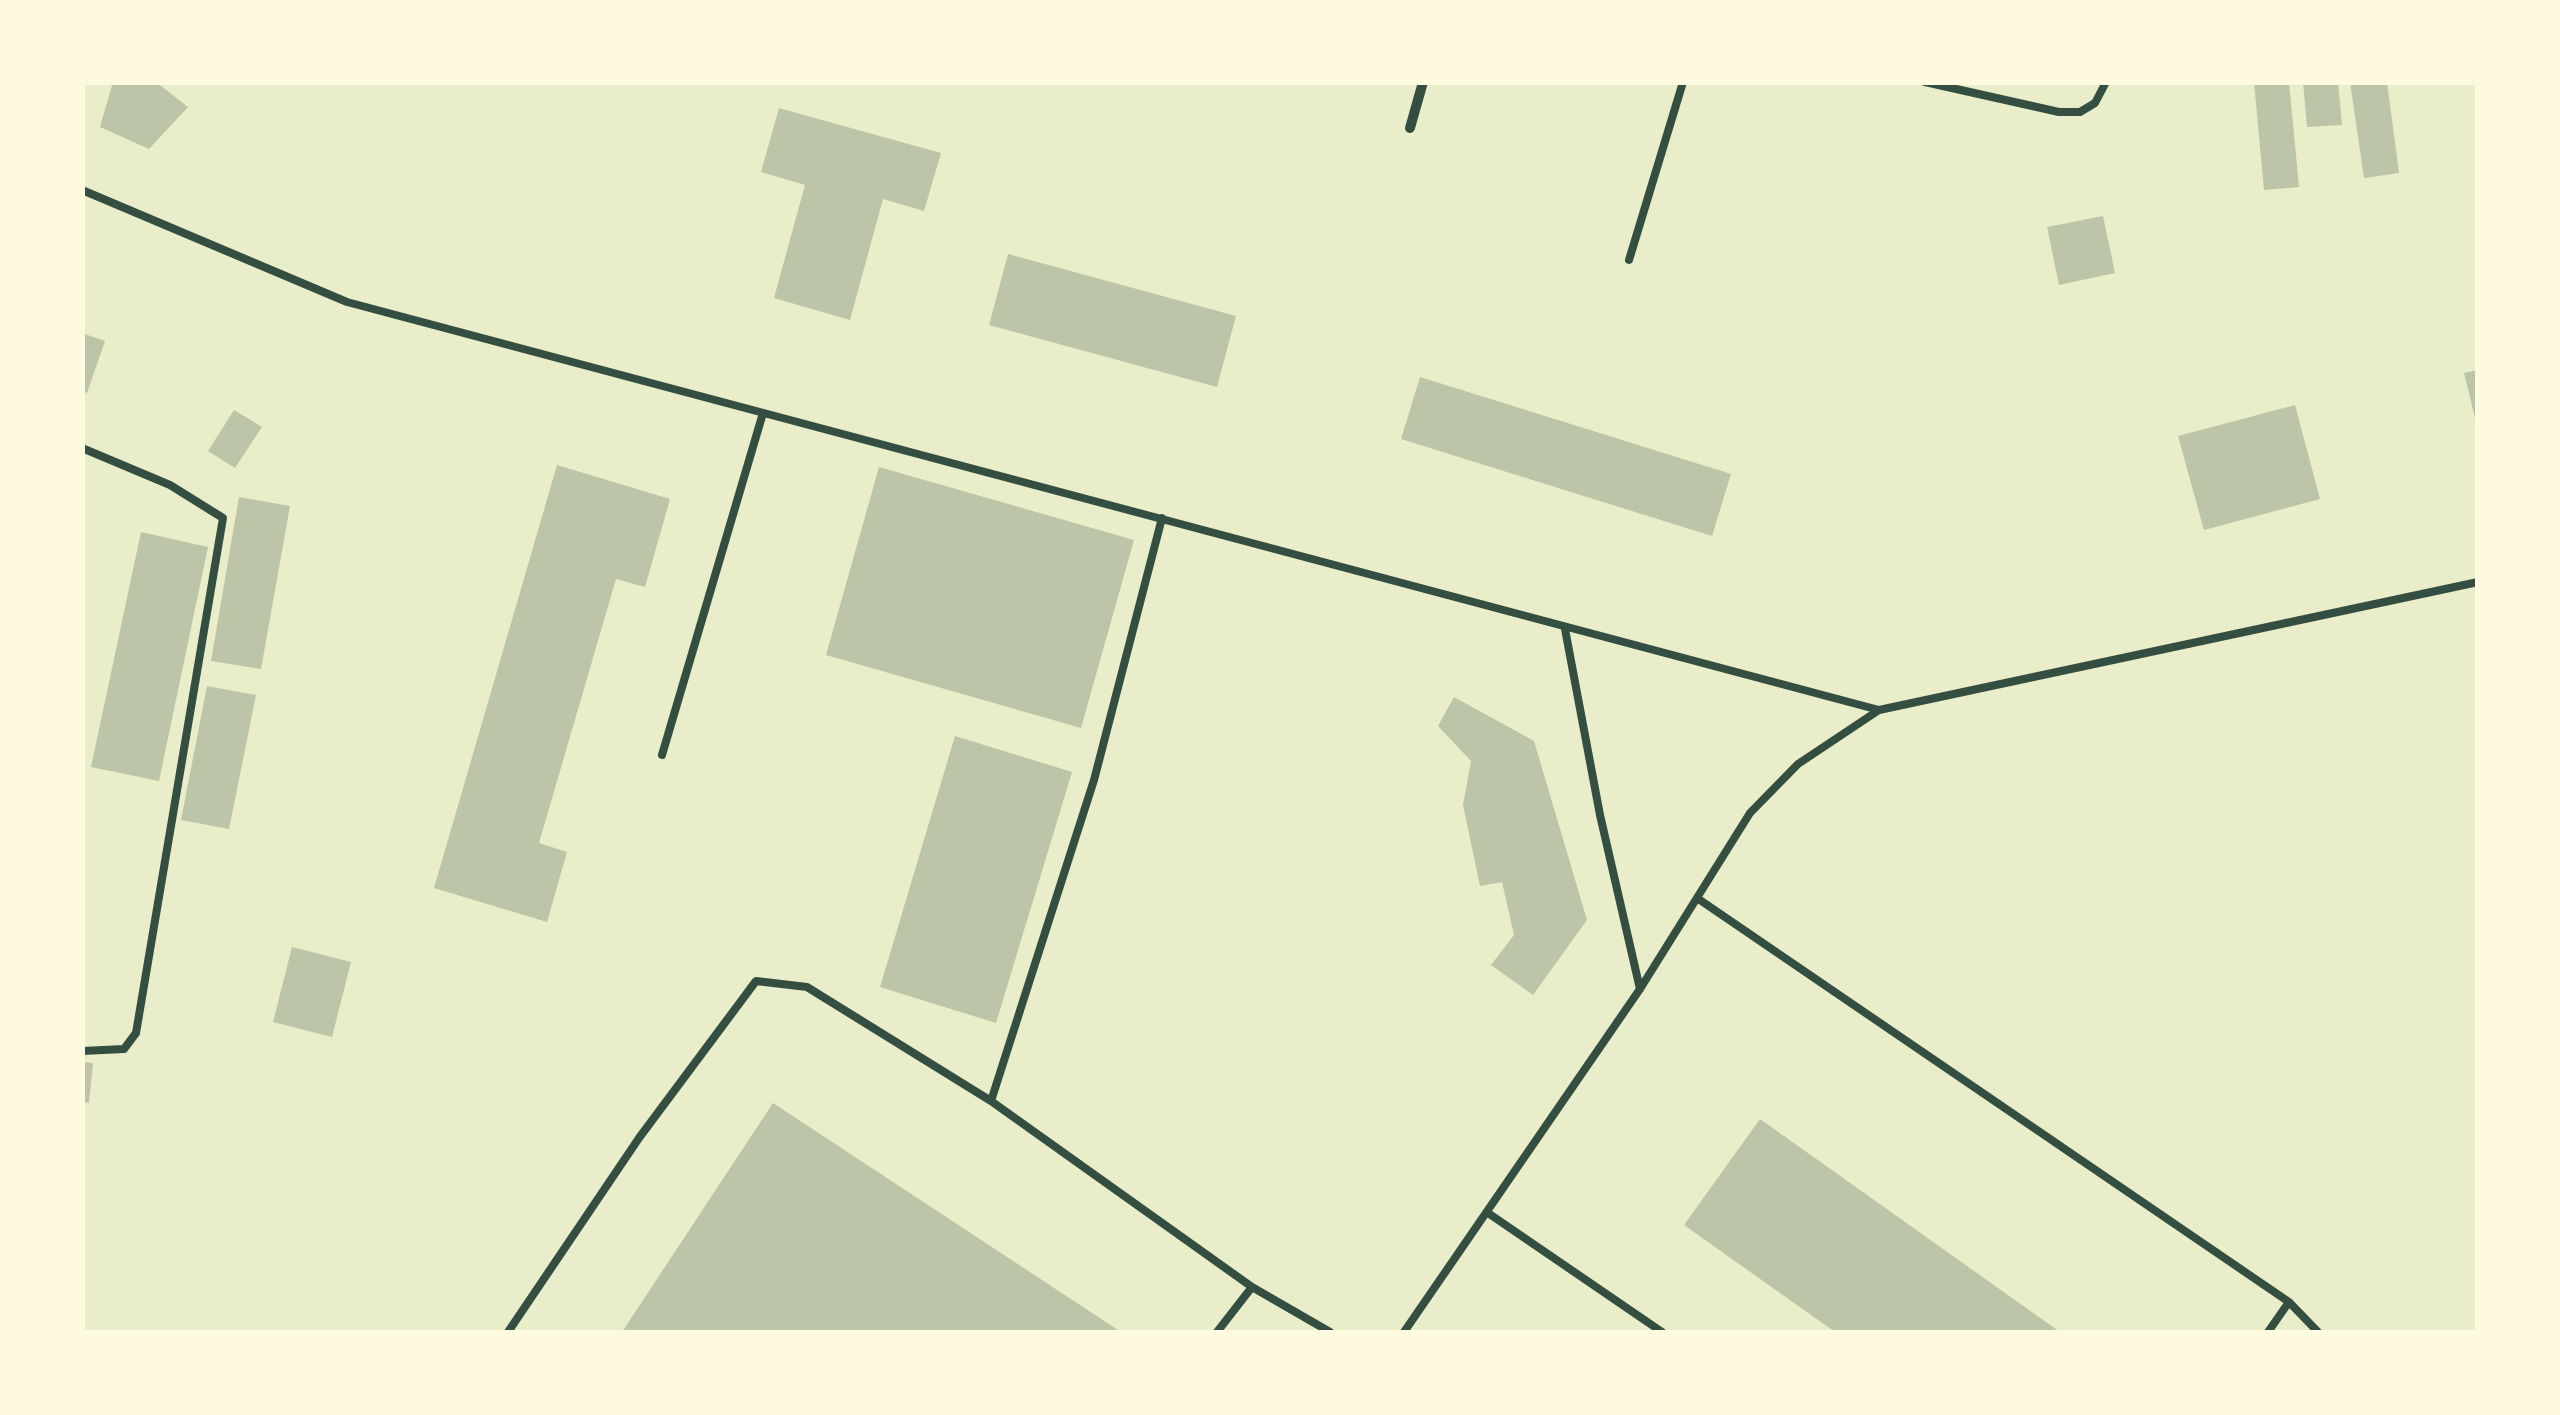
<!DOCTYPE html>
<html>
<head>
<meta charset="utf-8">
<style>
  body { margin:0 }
  #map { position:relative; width:2560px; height:1415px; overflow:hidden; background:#e9edc9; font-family:Raleway,sans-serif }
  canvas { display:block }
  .frame { position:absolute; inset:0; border:85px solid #fefae0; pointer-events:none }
</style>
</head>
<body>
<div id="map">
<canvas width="2560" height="1415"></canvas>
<div class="frame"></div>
</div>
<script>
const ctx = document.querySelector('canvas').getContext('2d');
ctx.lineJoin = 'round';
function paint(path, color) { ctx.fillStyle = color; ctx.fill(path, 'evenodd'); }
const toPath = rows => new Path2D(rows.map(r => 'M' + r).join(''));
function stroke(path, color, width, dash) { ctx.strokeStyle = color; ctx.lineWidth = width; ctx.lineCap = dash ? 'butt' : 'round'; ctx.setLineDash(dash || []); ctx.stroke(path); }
paint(toPath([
  [113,82,156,82,188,107,149,149,100,127],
  [2254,82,2289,82,2299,187,2264,190],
  [2303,82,2338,82,2342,125,2307,127],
  [2350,82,2387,82,2399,173,2364,178],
  [779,108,941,153,924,211,883,199,850,320,774,298,805,185,761,172],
  [2103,216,2115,273,2059,285,2047,227],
  [1008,254,1236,316,1217,387,989,325],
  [82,333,105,341,87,393,82,391],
  [2478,370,2478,422,2476,422,2464,373],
  [1420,377,1731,474,1712,536,1401,439],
  [2295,405,2320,499,2204,530,2178,436],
  [234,410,262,427,235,468,208,451],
  [557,465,670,499,645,587,616,579,539,843,567,852,547,922,434,888],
  [879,467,1134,540,1081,728,826,655],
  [239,497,290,506,261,669,211,661],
  [141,532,208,547,159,781,91,767],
  [207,686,256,695,229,829,181,820],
  [1454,697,1534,741,1587,920,1533,995,1491,965,1514,935,1502,882,1480,886,1463,805,1471,761,1438,726],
  [955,736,1072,772,996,1023,880,987],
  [292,947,351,962,332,1037,273,1022],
  [82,1062,93,1063,89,1103,82,1102],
  [773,1103,1118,1330,1116,1332,622,1332],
  [1760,1119,2060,1332,1835,1332,1684,1225]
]), '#bcc5a7');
stroke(toPath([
  [1925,82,2059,112,2080,112,2095,103,2106,82],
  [82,190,347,302,1879,710],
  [1629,260,1683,82],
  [82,448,170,485,223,518,136,1033,124,1049,82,1051],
  [1565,629,1600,815,1640,989],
  [662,755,763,413],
  [1697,898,2289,1302,2318,1332],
  [991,1101,1094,780,1162,518],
  [1488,1213,1662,1332],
  [508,1332,639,1138,756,981,807,987,991,1101,1252,1287,1330,1332],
  [1217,1332,1252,1287],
  [1404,1332,1640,989,1750,813,1798,764,1879,710,2478,582],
  [2268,1332,2289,1302]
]), '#344e41', 8);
stroke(toPath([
  [1410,128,1423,82]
]), '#344e41', 10);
</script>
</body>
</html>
